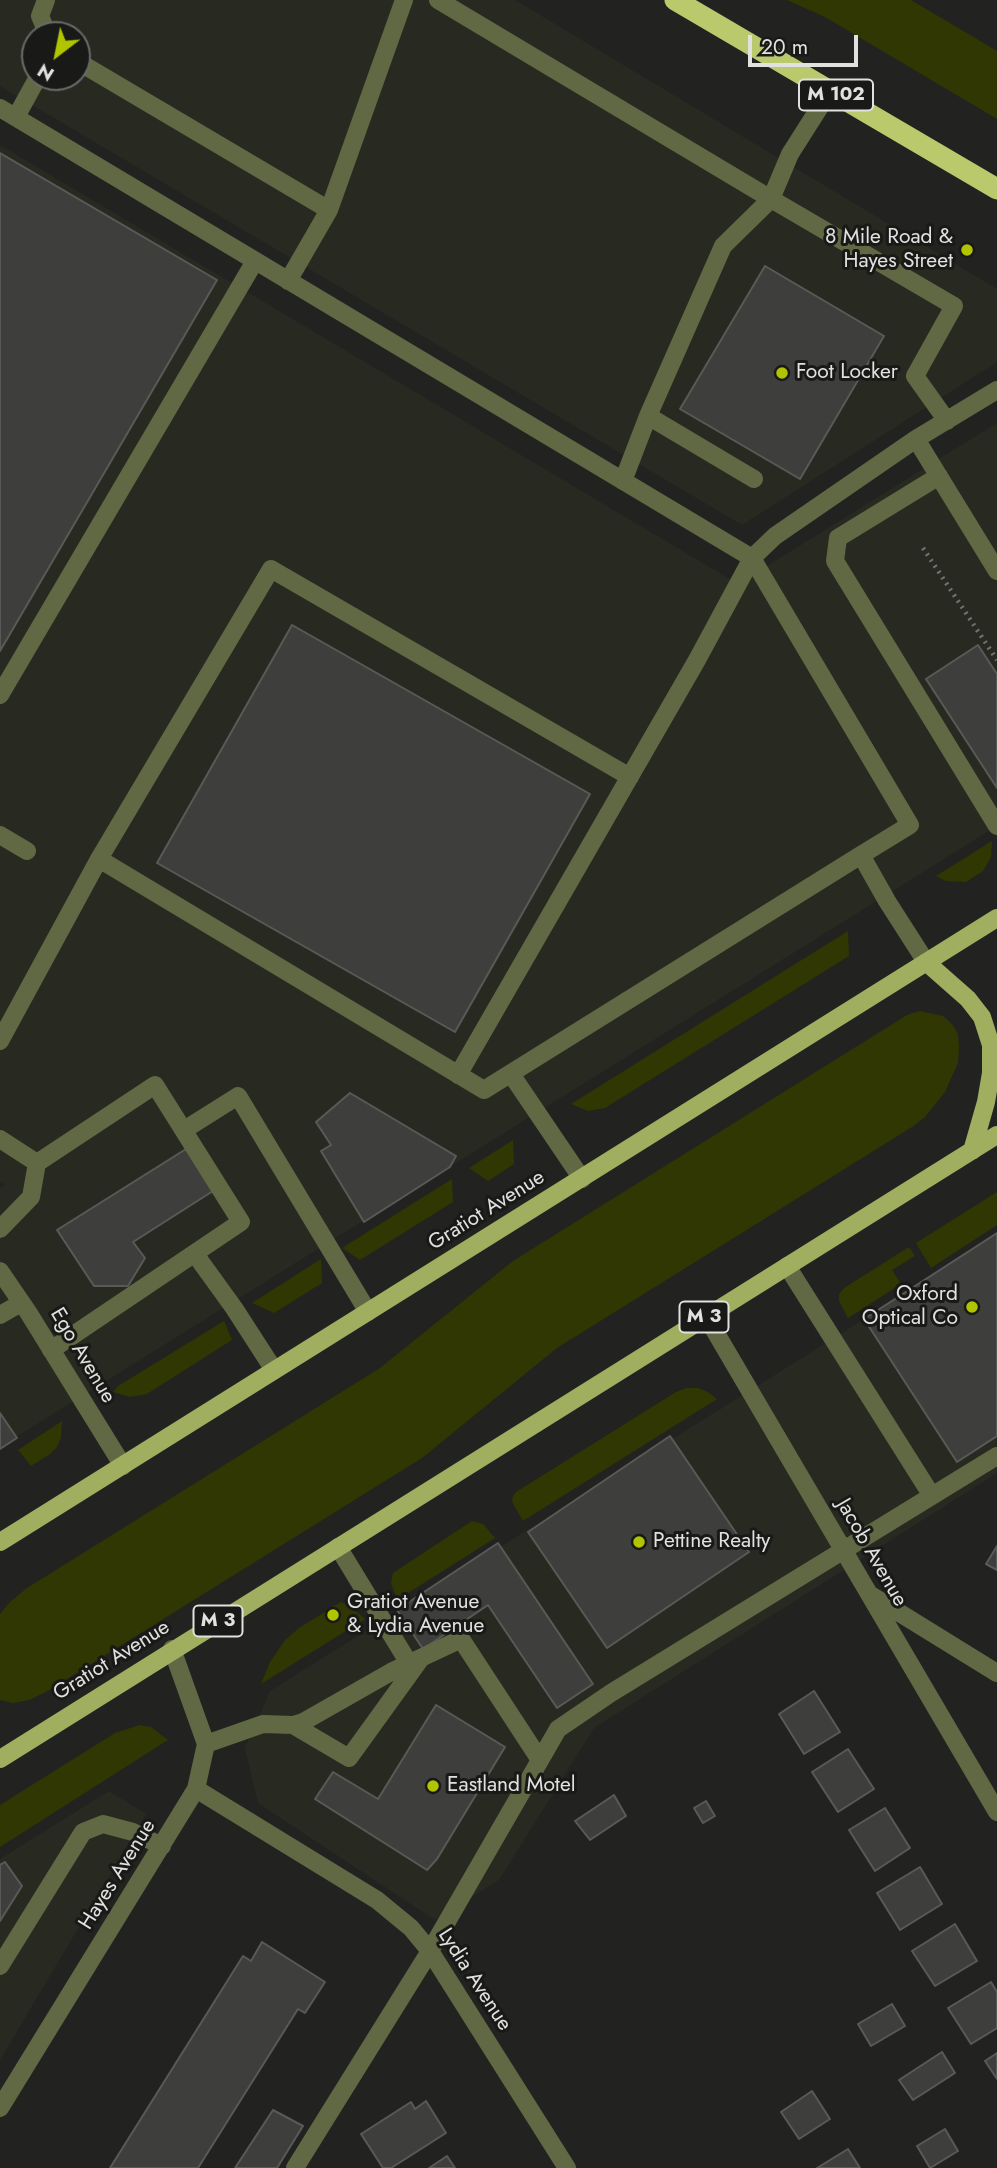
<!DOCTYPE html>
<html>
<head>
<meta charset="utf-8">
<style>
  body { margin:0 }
  #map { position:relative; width:997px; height:2168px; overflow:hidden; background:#222320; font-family:Jost,sans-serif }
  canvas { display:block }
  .north { position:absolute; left:21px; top:21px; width:70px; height:70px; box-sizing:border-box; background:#191917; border:2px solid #696967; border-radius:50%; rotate:212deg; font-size:19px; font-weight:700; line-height:28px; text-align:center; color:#e1e2e0 }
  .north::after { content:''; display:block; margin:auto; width:24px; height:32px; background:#b0c500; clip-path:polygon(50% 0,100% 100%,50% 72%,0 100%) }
  .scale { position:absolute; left:748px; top:35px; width:110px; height:32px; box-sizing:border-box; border:4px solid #e1e2e0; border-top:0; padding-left:9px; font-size:21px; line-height:24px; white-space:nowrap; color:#e1e2e0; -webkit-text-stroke:5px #191917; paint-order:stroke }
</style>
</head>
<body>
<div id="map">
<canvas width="997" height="2168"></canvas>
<div class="north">N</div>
<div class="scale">20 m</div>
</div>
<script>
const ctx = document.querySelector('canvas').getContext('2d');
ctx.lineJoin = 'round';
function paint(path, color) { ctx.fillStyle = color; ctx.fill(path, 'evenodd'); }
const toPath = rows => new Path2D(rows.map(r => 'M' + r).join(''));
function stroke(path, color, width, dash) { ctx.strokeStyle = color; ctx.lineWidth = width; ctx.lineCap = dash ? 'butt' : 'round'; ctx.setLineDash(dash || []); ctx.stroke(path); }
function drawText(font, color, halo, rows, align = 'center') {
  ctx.font = font + ' Jost,sans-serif'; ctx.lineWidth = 6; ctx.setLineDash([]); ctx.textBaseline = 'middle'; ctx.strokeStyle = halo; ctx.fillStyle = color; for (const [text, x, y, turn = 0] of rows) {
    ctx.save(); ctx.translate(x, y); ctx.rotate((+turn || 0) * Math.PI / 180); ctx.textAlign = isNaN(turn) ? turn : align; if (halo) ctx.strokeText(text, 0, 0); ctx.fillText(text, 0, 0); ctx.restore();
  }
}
paint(toPath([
  [0,0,515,0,997,289,997,362,742,525,0,86],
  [35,35,77,35,77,77,35,77],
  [0,145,738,584,997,423,997,826,0,1447,0,1188,5,1185,0,1182],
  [997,1236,997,1473,594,1728,499,1880,435,1920,258,1803,245,1748,270,1691],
  [109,1791,146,1814,0,2060,0,1859]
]), '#282a21');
paint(toPath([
  [787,0,911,0,997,51,997,119,825,17],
  [992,841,991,857,983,871,966,882,946,881,936,876],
  [848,931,849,956,605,1108,588,1111,571,1104],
  [920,1011,943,1016,952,1024,958,1034,959,1048,958,1063,945,1092,925,1117,912,1127,557,1348,422,1458,46,1692,29,1700,13,1703,0,1700,0,1614,10,1602,27,1588,380,1368,513,1261,907,1015],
  [513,1140,514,1164,488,1181,469,1168],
  [452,1179,453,1202,360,1260,342,1248],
  [997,1192,997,1225,931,1268,916,1243],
  [909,1247,915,1256,892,1270,901,1284,848,1318,839,1301,839,1294,844,1288],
  [321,1259,322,1283,274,1313,252,1303],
  [224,1321,232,1340,147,1394,130,1397,113,1392,118,1386],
  [687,1388,698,1388,708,1392,717,1399,523,1521,513,1504,512,1498,516,1492,676,1392],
  [62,1421,61,1438,57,1447,50,1454,31,1466,18,1450],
  [472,1521,483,1524,495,1538,397,1600,391,1583,393,1573],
  [341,1602,351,1607,365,1619,261,1684,270,1662,285,1640,299,1628],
  [140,1725,151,1727,168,1740,0,1847,0,1805,115,1733]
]), '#303702');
const building = toPath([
  [0,153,217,280,0,651,0,153],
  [765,266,884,336,800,479,680,409,765,266],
  [292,625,590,794,455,1032,157,863,292,625],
  [978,645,997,674,997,788,926,679,978,645],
  [350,1093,456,1156,450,1167,364,1222,321,1151,331,1145,316,1122,350,1093],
  [186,1149,213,1191,133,1242,145,1258,128,1286,94,1286,57,1230,186,1149],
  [997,1233,997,1436,957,1462,864,1319,997,1233],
  [0,1413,17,1438,0,1449,0,1413],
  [670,1436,749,1552,607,1648,528,1532,670,1436],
  [498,1543,593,1684,557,1708,488,1605,423,1649,397,1610,498,1543],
  [997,1546,997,1570,986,1564,997,1546],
  [814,1691,840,1732,804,1754,779,1714,814,1691],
  [436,1705,505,1747,437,1859,427,1870,315,1799,333,1772,378,1799,436,1705],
  [848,1749,874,1789,838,1812,812,1772,848,1749],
  [614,1795,626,1816,590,1840,575,1821,614,1795],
  [706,1801,715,1816,703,1823,694,1808,706,1801],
  [885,1808,910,1848,875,1871,849,1830,885,1808],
  [5,1862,22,1886,0,1921,0,1865,5,1862],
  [920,1867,942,1904,900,1930,877,1893,920,1867],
  [955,1924,977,1961,935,1986,912,1951,955,1924],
  [262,1942,325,1982,305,2013,298,2009,198,2168,110,2168,243,1956,251,1961,262,1942],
  [991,1982,997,1992,997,2028,971,2044,948,2008,991,1982],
  [892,2004,905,2026,871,2046,858,2024,892,2004],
  [942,2052,955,2073,913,2100,899,2080,942,2052],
  [997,2053,997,2079,985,2061,997,2053],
  [812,2091,830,2119,799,2139,781,2112,812,2091],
  [426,2101,446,2133,391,2168,383,2168,361,2134,411,2102,415,2109,426,2101],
  [273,2110,303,2126,277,2168,235,2168,273,2110],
  [945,2129,958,2151,930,2168,917,2146,945,2129],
  [848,2149,860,2168,817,2168,848,2149],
  [447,2156,455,2168,429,2168,447,2156]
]);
paint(building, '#3e3f3c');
stroke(building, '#595a57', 2);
stroke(toPath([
  [923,548,997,660]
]), '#727371', 4.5, [2, 5]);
stroke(toPath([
  [46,0,40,16,48,35],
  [438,0,771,199,723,246,648,416,754,479],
  [77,61,329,210,288,281],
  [830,91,790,154,771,199,954,306,915,376,947,421],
  [0,108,752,558,775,536,916,439,997,390],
  [16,117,38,77],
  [329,210,404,0],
  [916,439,997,571],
  [939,476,838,538,835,561,997,826],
  [623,481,648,416],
  [752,558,910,825,861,855,887,901,926,962],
  [0,695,255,261],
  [0,835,27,851],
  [99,859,484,1090,861,855],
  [0,1041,99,859,271,569,630,777],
  [511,1074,582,1179],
  [458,1075,697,660,752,558],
  [184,1130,238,1096,368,1312],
  [0,1139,37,1163,31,1197,0,1229],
  [37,1163,155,1085,241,1222,51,1350],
  [195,1254,234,1308,274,1370],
  [787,1266,932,1496],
  [0,1271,28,1312,123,1466],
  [0,1315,21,1303],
  [706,1316,997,1812],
  [338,1547,410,1665],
  [869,1594,997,1673],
  [293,1725,349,1758,419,1661],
  [206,1744,263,1724,293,1725,303,1722,391,1672,461,1639,540,1760],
  [196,1789,377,1900,411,1928,430,1951,567,2168],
  [0,1966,83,1832,103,1824,133,1832,162,1846],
  [0,2108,196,1789,206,1744,172,1649],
  [295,2168,430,1951,558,1729,611,1693,997,1456]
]), '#616844', 18);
stroke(toPath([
  [926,962,968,999,982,1017,991,1045,991,1073,986,1102,972,1151],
  [0,1542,997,918],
  [0,1759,997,1135]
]), '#a0ae60', 18);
stroke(toPath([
  [675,0,997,189]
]), '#b9c96b', 21);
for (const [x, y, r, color] of [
  [967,250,7,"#b0c500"],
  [782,373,7,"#b0c500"],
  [972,1307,7,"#b0c500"],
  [639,1542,7,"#b0c500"],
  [333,1615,7,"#b0c500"],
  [433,1786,7,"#b0c500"]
]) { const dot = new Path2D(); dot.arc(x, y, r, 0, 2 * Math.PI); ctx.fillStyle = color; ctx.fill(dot); stroke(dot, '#191917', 2.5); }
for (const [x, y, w] of [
  [836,95,74],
  [704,1317,49],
  [218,1621,49]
]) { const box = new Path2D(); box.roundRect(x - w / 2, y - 15.5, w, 31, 5); ctx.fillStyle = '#191917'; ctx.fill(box); stroke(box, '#e1e2e0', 2); }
drawText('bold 19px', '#e1e2e0', null, [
  ["M 102",836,95],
  ["M 3",704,1317],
  ["M 3",218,1621]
]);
drawText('21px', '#e1e2e0', '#191917', [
  ["8 Mile Road &",953,238,"right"],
  ["Hayes Street",953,262,"right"],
  ["Foot Locker",796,373],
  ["Oxford",958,1295,"right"],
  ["Optical Co",958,1319,"right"],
  ["Pettine Realty",653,1542],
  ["Gratiot Avenue",347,1603],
  ["& Lydia Avenue",347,1627],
  ["Eastland Motel",447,1786]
], 'left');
drawText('21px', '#e1e2e0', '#191917', [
  ["Gratiot Avenue",487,1211,-32],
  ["Ego Avenue",82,1356,59],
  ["Jacob Avenue",871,1553,60],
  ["Gratiot Avenue",112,1661,-32],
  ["Hayes Avenue",118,1875,-58],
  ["Lydia Avenue",474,1980,57]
]);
</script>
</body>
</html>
